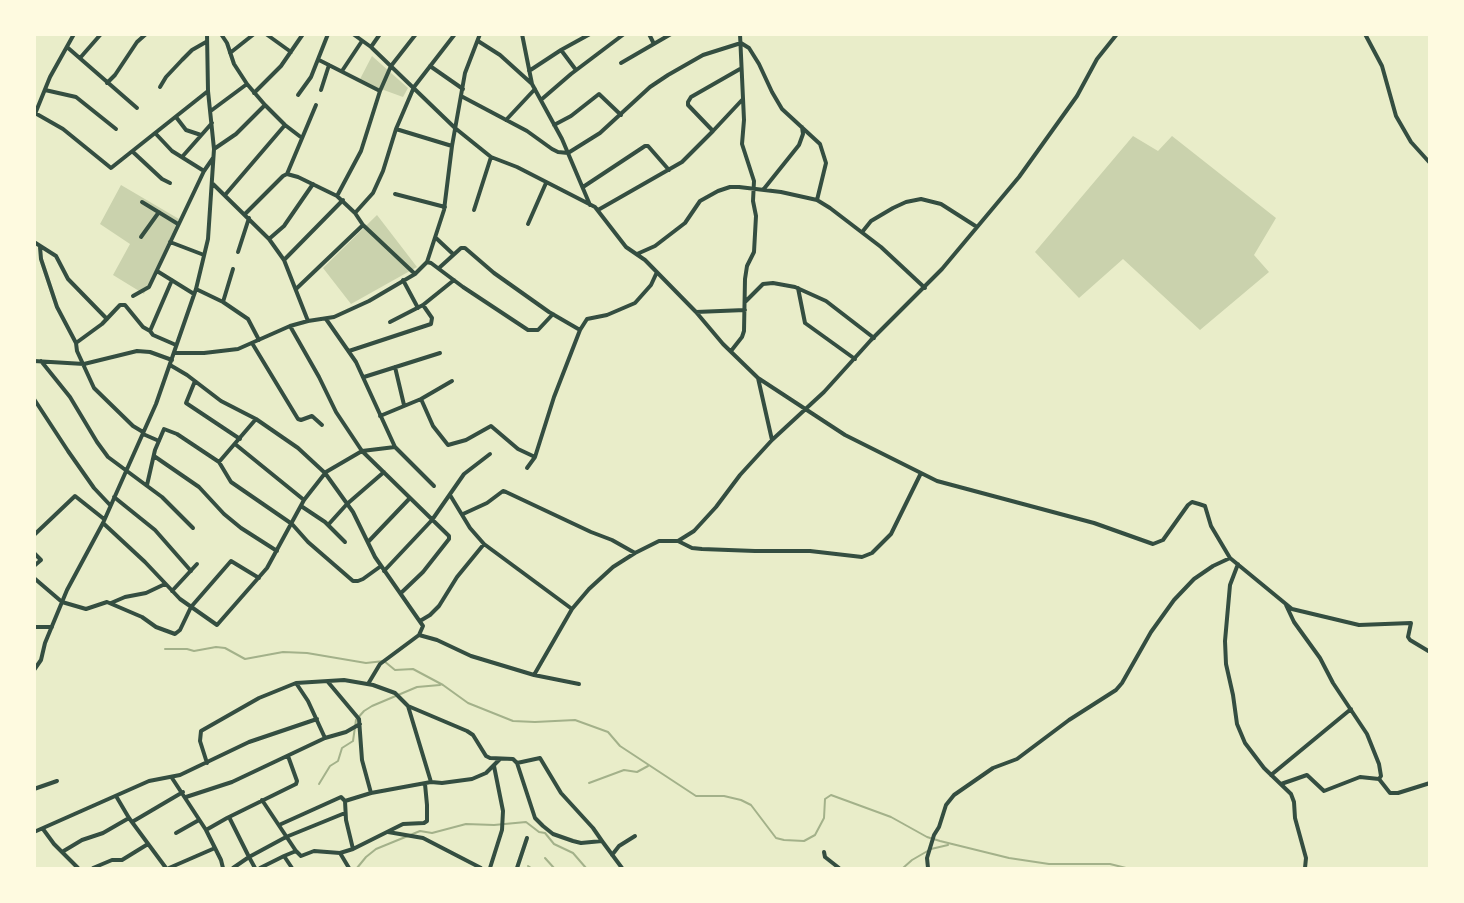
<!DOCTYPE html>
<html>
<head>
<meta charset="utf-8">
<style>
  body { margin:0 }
  #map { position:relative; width:1464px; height:903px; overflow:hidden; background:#e9edc9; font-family:"Space Grotesk",sans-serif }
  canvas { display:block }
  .frame { position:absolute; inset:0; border:36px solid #fefae0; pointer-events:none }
</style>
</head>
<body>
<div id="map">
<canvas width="1464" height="903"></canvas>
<div class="frame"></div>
</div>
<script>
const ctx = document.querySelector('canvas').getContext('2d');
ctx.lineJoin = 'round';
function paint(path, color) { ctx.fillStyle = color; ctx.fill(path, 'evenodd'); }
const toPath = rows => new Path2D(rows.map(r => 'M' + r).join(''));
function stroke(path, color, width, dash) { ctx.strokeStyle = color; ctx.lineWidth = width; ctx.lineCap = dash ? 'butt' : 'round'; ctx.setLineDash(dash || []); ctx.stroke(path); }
paint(toPath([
  [372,56,408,88,403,97,359,81],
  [1133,136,1158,151,1172,136,1276,218,1254,255,1269,272,1200,330,1123,259,1079,298,1035,252],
  [121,185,179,219,144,294,113,275,130,244,100,224],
  [377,215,417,267,351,304,323,268]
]), '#cad2ad');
stroke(toPath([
  [165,649,187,649,194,651,216,647,225,648,245,659,283,652,307,653,366,663,384,661,395,670,413,669,443,685,468,703,513,721,535,722,575,720,608,732,620,746,696,796,724,796,741,800,751,805,776,838,784,840,804,841,815,835,824,818,825,799,831,795,891,817,927,837,940,841,1009,858,1049,864,1110,864,1126,868],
  [589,783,624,770,637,772,648,766],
  [319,784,330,766,338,761,342,748,353,741,356,720,364,711,372,706,417,687,440,685],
  [545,858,554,868],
  [528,866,531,868],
  [357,868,366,857,376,849,420,831,432,833,466,824,494,825,526,822,539,832,545,833,554,844,573,853,586,868],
  [903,868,912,860,931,849,948,845]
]), '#a3b18a', 2);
stroke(toPath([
  [221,34,227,43,234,64,247,84,265,105,285,125,302,138],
  [266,34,291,52],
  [353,34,371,47,455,128,491,157,517,167,595,207,626,247,645,260,696,312,723,344,758,378,845,435,937,481,1094,523,1153,544,1163,540,1188,505,1192,502,1199,504,1205,506,1211,526,1230,558],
  [522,34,532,84,562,139,590,205],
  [649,34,654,44],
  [676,34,680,34],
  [1365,34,1382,66,1396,116,1411,142,1430,163],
  [34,35,35,34],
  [478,41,500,55,531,83],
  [67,47,137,108],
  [371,47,380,34],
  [561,50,576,70],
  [230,53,254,34],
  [80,58,101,34],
  [319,60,380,91],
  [621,63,671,34],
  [430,66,463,89],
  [740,69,691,97,688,102,688,105,713,131,742,100],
  [342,71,362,41],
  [529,71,561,50,590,34],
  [107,83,115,75,137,42,146,34],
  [160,87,166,77,182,60,192,50,206,42],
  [45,90,76,97,116,129],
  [321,90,329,65],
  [254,93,281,66,303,34],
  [298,95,311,77,328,34],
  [461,96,527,131,552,149,558,152,568,153,600,133,650,87,668,75,703,55,741,43,749,48,759,64,772,92,782,109,820,144,826,163,817,200],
  [542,99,571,74,624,34],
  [212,110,247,84],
  [35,113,63,129,111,168,208,91],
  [35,114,50,77,74,34],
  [176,117,186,130,201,135],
  [506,120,535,89],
  [554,125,571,116,599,94,621,115],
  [396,129,452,146],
  [156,134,172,151,204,171],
  [214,149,236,134,265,105],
  [133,152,162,179,170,183],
  [182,157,212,123],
  [287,174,316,105],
  [213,184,269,239,284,260,308,321],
  [583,187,645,146,648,146,669,170],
  [763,190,799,145,803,134,802,127],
  [395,194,445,207],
  [225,195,285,125],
  [337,196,361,151,380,91,391,66,416,34],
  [142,202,178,224],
  [474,210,491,157],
  [598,210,682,162,713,131],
  [355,213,373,193,383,171,396,129,414,87,455,34],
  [245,214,283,176,287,174,298,177,337,196,355,213,363,225,415,274],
  [528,224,546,183],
  [863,231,871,221,893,208,906,202,921,199,941,204,977,227],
  [141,237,159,212],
  [436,238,453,254],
  [269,239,284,226,313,184],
  [34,242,56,256,68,279,107,319],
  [170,242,204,255],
  [40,247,41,259,57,307,76,343],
  [238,252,249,218],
  [637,254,655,246,685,223,700,201,718,191,730,187,739,187,781,192,817,200,830,208,881,247,925,288],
  [284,260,343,200],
  [427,262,431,263,463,287,528,330,538,330,553,314],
  [439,268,461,248,465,248,494,273,549,312,580,330,554,397,535,457,527,468],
  [157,271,194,294],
  [172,280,150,331,153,335,176,345],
  [403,280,418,308],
  [798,288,805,323,855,359],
  [196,289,223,302,233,269],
  [296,289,363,225],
  [133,296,149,287,204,171,213,158],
  [746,301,763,284,773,283,795,287,826,301,874,338],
  [223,302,248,319,259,340],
  [696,312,745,310],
  [326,319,356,362,395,447],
  [390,322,423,305,454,280],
  [290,326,319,377,336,412,362,451,449,536,449,539,423,572,401,593],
  [580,330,587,319,607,315,635,303,651,285,657,272],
  [252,343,298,419,301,420,312,416,322,425],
  [349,351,431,324,432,318,423,305],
  [731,351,742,337,744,331,745,279,747,266,754,252,756,216,753,201,754,181,742,144,744,120,740,34],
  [174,353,204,353,238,349,290,326,308,321,334,317,369,301,415,274,427,262,444,210,452,146,465,73,480,34],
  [34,361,84,364,137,351,150,352,172,360],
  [41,361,70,397,97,442,108,457,162,497,193,528],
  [170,365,187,375,221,401,256,419,298,448,325,473,353,512,375,557,423,626,419,635,380,664,368,684],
  [395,367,404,405],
  [364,377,440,353],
  [758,378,772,440],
  [195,381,186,403,240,439],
  [34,399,68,451,94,488,110,505],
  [421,399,433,426,448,445,466,440,491,426,518,449,535,457],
  [380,416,421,399,452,381],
  [143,432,133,426,94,388,77,351,76,343,102,324,120,305,125,305,143,327,150,331],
  [143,434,159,441],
  [235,444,304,500],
  [154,456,199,487,224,514,241,528,277,551],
  [219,462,231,482,292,524,308,542,353,581,358,581,363,579,381,566],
  [147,485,155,450,164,429,177,434,219,462,256,419],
  [450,495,470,528,484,544,572,609],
  [114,497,155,530,191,571],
  [301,506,325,522,345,542],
  [463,514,487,503,503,491,506,492,591,532,612,540,635,553],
  [103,523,145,562,180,599,217,625,267,568,304,500,326,472,362,451,395,447,434,486],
  [328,525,347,504,384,472],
  [34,535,75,496,104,519],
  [678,541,692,548,702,549,755,551,810,551,862,557,872,553,891,534,921,473],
  [368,542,410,498],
  [34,553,41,560,34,566],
  [1238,564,1230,585,1225,641,1226,664,1233,695,1237,724,1245,743,1264,768,1291,794,1294,802,1295,818,1306,858,1305,868],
  [384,571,432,520,464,474,490,454],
  [34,578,62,602,86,609,107,602,142,617,156,627,175,634,180,630,191,607,231,561,259,578],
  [172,591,197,564],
  [111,603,125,597,146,593,165,584],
  [1286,605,1294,622,1320,658,1333,683,1367,734,1379,764,1381,776,1379,779,1390,793,1398,793,1430,783],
  [420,621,430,615,439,606,457,577,484,544],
  [34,627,52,627],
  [419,635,437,640,471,656,534,675,579,684],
  [34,670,41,660,45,643,67,590,103,523,156,404,196,289,208,239,214,149,208,91,207,34],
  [534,675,572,609,589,589,613,567,635,553,659,541,678,541,694,531,716,507,740,475,772,440,824,392,871,340,942,269,1019,177,1077,96,1097,59,1117,34],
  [328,682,359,719,362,760,371,793],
  [325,738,346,732,360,724],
  [207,763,200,741,201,731,259,698,296,683,344,680,373,685,395,693,408,706,467,731,473,735,486,756,490,758,513,759,517,763,535,818,543,826,553,834,573,841,581,843,602,841,622,868],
  [517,763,540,758,561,793,593,828,602,841],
  [1271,775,1351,709],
  [172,778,206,830,227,818,296,784,297,781,288,756],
  [431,782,442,783,472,779,486,773,500,759],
  [1281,784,1307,775,1324,791,1360,777,1379,779],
  [34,789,57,781],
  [116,796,129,818,166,868],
  [186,797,232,782,325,738,308,701,296,683],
  [262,800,296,851,284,856,292,868],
  [345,801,346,820,353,849,403,824,424,823,427,821,427,805,425,784],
  [229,817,249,857,286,837,345,813],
  [132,822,183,792],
  [279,825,341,797,345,801,371,793,431,782,408,706],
  [43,829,54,844,78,868],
  [206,830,221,860,223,868],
  [34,832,149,781,180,775,249,742,317,719],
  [388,832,423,838,481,868],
  [176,833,199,820],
  [296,851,301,856,314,851,340,853,353,849],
  [62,852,82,840,103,833,129,818],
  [824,852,825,857,839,868],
  [340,853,349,868],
  [612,855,619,846,635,836],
  [93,868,112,860,122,860,148,844],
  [169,868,215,848],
  [233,868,249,857,255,868],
  [260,868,284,856],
  [490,868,502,830,503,811,494,766],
  [517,868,527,838],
  [928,868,927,858,934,835,939,827,946,805,954,795,993,768,1017,759,1069,720,1116,690,1122,683,1151,632,1174,600,1194,579,1213,566,1230,558,1292,609,1359,625,1411,623,1408,637,1410,640,1430,652]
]), '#344e41', 4);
</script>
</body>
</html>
